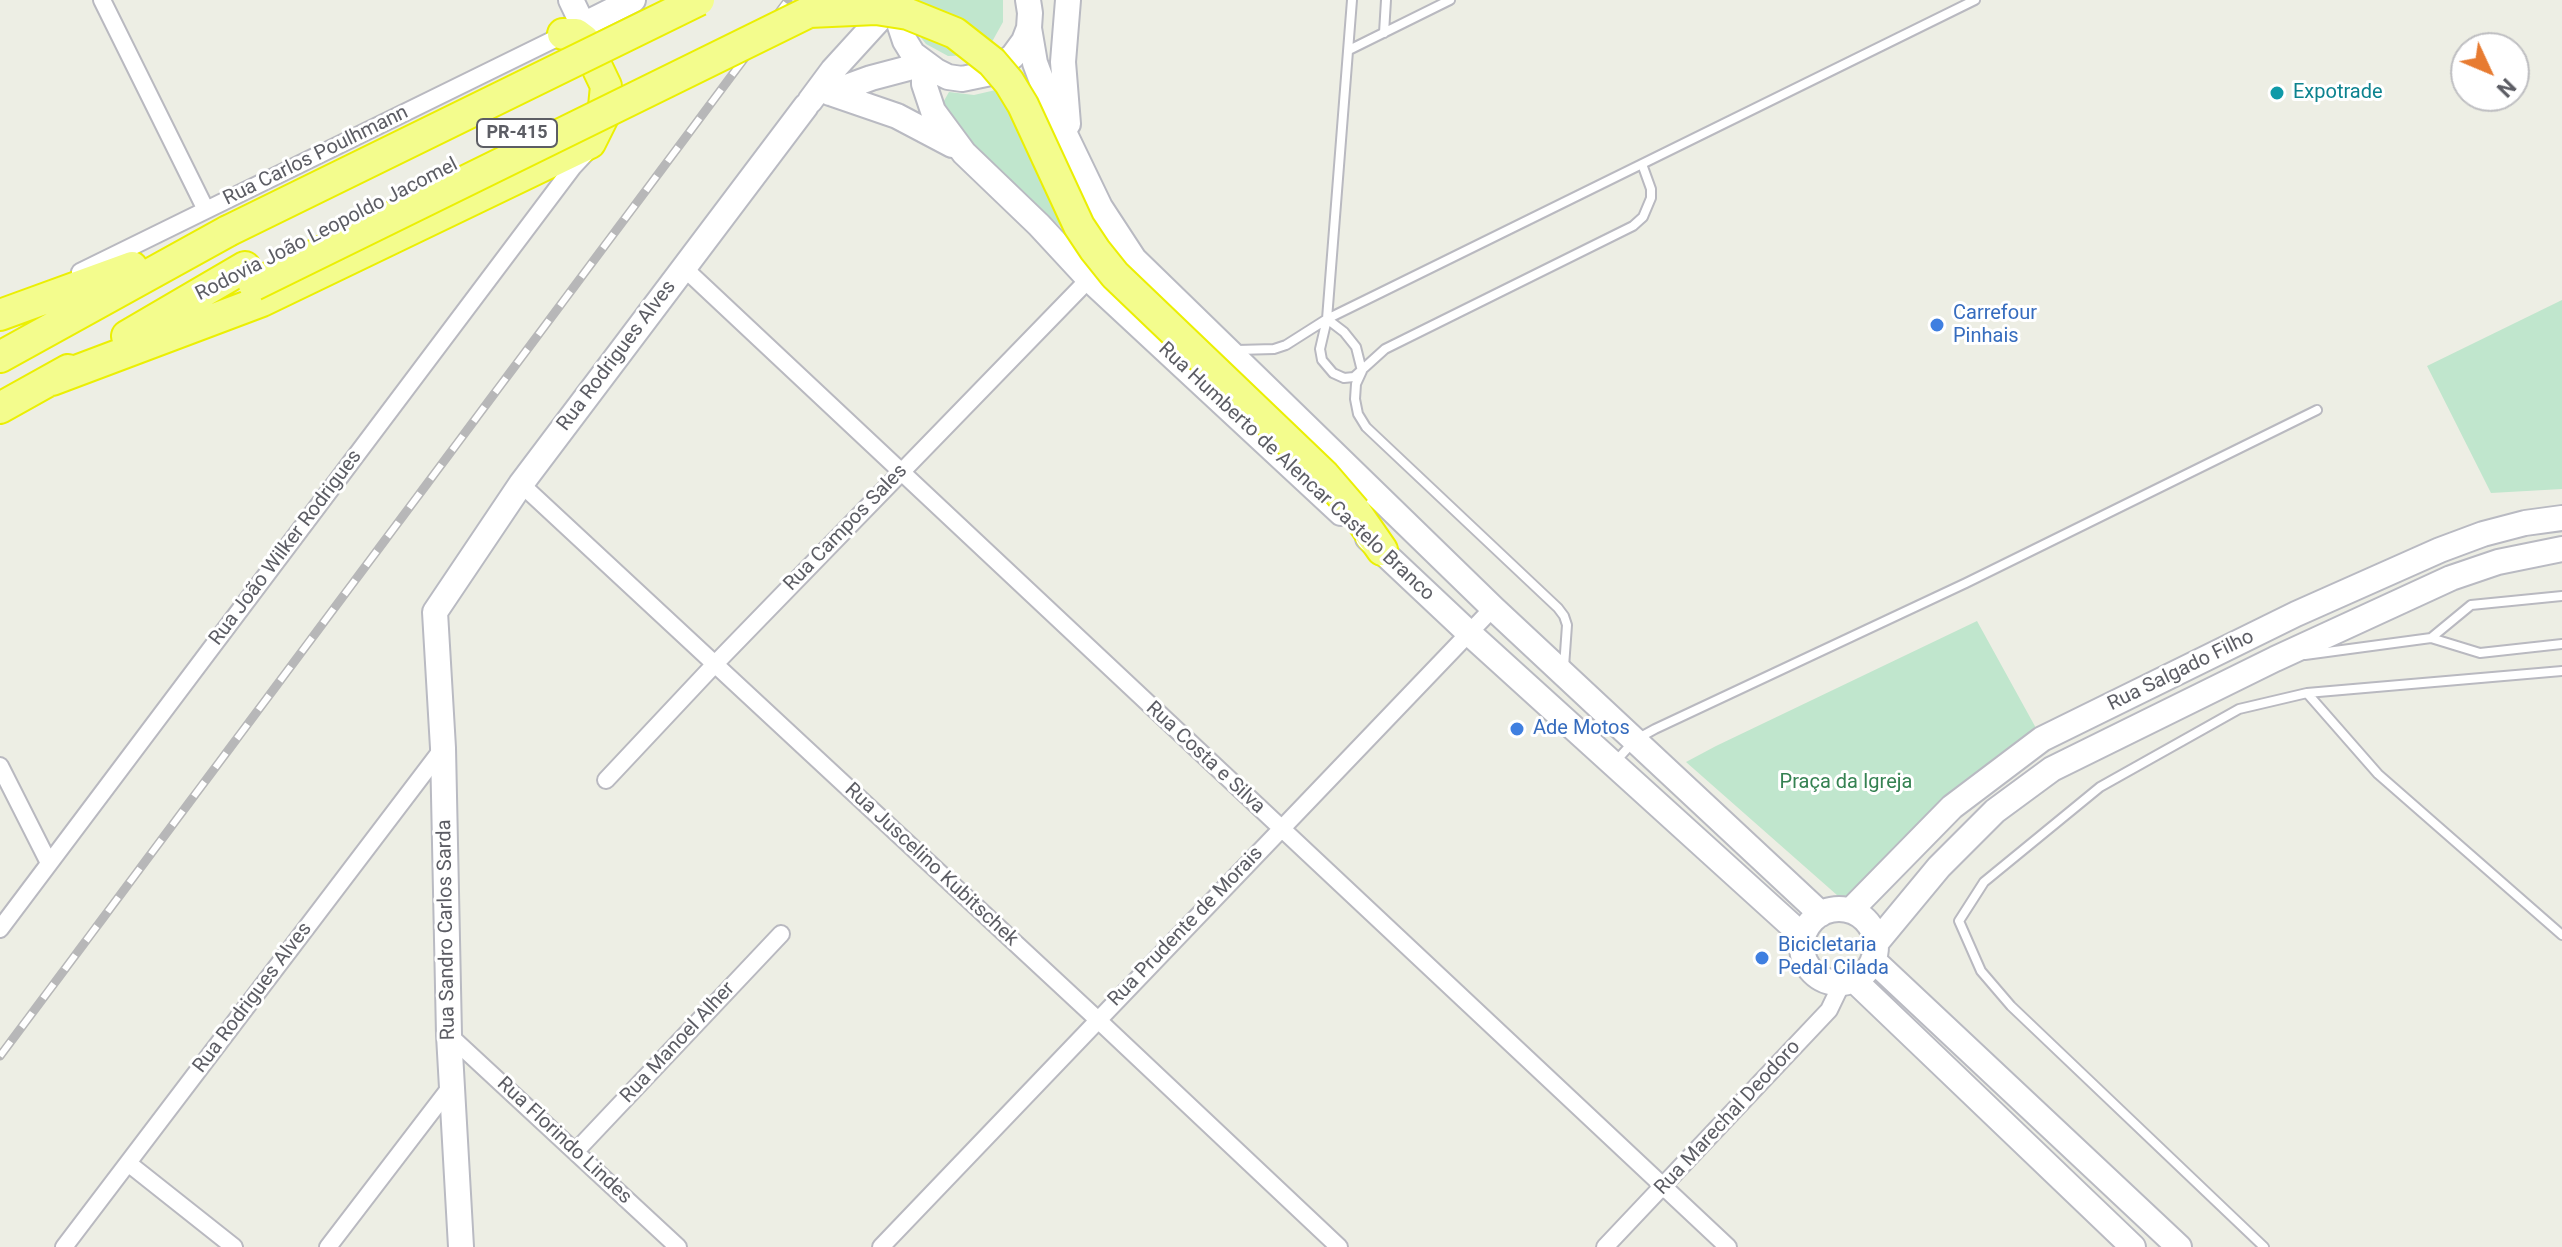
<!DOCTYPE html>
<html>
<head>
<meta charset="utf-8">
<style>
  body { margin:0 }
  #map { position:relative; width:2562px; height:1247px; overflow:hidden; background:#edeee4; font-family:Roboto,sans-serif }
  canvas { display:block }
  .north { position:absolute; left:2450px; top:32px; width:80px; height:80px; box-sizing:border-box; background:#fff; border:2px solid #bebec1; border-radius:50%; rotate:134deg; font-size:22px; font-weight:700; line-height:32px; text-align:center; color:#5c5d64 }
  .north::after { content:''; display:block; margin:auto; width:28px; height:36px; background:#e77b31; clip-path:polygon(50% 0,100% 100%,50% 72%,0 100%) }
</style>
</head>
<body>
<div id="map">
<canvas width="2562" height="1247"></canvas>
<div class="north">N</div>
</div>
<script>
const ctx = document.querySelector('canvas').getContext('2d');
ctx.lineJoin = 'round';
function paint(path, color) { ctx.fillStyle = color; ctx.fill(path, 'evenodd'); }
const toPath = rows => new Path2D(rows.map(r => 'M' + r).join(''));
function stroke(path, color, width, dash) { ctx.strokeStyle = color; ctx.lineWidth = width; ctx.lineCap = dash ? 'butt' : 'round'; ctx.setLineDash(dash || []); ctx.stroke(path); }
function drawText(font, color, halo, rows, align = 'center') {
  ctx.font = font + ' Roboto,sans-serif'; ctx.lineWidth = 6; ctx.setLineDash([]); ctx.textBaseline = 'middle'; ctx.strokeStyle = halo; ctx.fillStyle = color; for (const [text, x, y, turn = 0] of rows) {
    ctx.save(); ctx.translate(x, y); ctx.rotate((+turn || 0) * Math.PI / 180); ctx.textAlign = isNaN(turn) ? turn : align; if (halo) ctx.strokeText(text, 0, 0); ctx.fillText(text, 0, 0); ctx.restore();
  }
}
paint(toPath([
  [914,0,1003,0,1003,22,993,40,984,49,973,55,948,56,926,44,918,34,913,10],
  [1000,89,1083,248,970,141,941,106,949,92,974,95],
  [2562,300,2562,489,2491,493,2427,366],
  [1977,621,2042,739,1846,903,1686,762,1716,746]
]), '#c0e6cd');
const lane = toPath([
  [1352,0,1327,319,1320,349,1322,360,1333,373,1344,378,1354,377,1385,349,1633,226,1643,217,1651,198,1651,189,1642,164],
  [1384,33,1386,0],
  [1349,50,1450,0],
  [1327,319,1344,332,1356,347,1362,371,1356,384,1355,399,1358,414,1366,427,1558,608,1564,616,1567,625,1564,667],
  [1237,350,1274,349,1286,345,1327,319,1382,292,1975,0],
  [2562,596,2471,605,2431,638,2480,653,2562,644],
  [2305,655,2431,638],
  [2307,693,2562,671],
  [1615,762,1635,740,1655,729,1966,583,2317,410],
  [2264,1247,2011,1006,1981,971,1959,921,1984,882,2100,787,2239,709,2307,693,2378,774,2562,935]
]);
const street = toPath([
  [102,0,206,210],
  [683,267,1728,1247],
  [80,272,569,32],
  [521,484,1097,1019,1339,1247],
  [0,766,49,863],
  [606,780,714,665,1089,279],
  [0,929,573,167,587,152],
  [449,1035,678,1247],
  [576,1151,781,934],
  [128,1163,234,1247],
  [64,1247,443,748],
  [328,1247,452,1085],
  [881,1247,1493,608],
  [1605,1247,1829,1010,1842,983]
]);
const secondary = toPath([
  [571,0,583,25,633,0],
  [900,0,898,12,900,26,905,41,913,54,936,71,948,77,962,79,991,73,1013,56,1024,41,1029,28,1030,13,1028,0],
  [1068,0,1063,62,1068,124],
  [1029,28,1035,63,1050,103,1100,207,1134,259,1493,608,1821,914],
  [830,93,871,78,924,64,924,84,933,111,964,153,1039,225,1089,279,1341,513],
  [830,93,897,116,952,145],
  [810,101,833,70,895,2],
  [1368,538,1469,633,1803,936],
  '1802 946a37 37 0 1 1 74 0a37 37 0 1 1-74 0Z',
  [1851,910,1952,807,2042,739,2296,614,2440,550,2483,534,2525,523,2562,518],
  [1876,943,1939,867,1995,811,2052,769,2275,659,2451,578,2498,562,2562,549],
  [1873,960,2179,1247],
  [1854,980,2133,1247],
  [461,1247,449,1035,443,748,435,612,521,484,806,106]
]);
const highway = toPath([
  [0,315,132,267],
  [127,336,245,267],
  [0,357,228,231],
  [52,380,262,301,590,143,603,117,606,86,584,40,576,34,563,34],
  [0,408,68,370],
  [1355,511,1382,550]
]);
stroke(lane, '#b9b9c0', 12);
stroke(street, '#b9b9c0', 20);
stroke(secondary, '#b9bac2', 28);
stroke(highway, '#ebef03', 34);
stroke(lane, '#fff', 8);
stroke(street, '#fff', 16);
stroke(secondary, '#fff', 24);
stroke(highway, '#f3fc8d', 30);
const rail = toPath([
  [0,1056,788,0]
]);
stroke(rail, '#b7b7b8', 9);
stroke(rail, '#fff', 6, [18]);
const highwayBridge = toPath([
  [228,231,699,0],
  [254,285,809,12,876,9,908,14,955,33,992,62,1009,82,1023,105,1079,226,1095,250,1115,275,1324,475,1355,511]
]);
stroke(highwayBridge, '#ebef03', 34, []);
stroke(highwayBridge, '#f3fc8d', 30);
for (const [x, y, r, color] of [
  [2277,93,8,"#0f9aa8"],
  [1937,325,8,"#3f7fe0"],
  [1517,729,8,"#3f7fe0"],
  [1762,958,8,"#3f7fe0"]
]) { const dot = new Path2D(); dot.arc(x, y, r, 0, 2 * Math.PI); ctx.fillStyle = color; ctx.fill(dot); stroke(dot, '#fff', 3); }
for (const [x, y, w] of [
  [517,133,80]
]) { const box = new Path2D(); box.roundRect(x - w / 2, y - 14, w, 28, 6); ctx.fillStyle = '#fff'; ctx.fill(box); stroke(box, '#5c5d64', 2); }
drawText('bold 18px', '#5c5d64', null, [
  ["PR-415",517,133]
]);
drawText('20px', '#0d838f', '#fff', [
  ["Expotrade",2293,93]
], 'left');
drawText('20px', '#5c5d64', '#fff', [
  ["Rua Carlos Poulhmann",316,156,-26],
  ["Rodovia João Leopoldo Jacomel",327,230,-27],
  ["Rua Rodrigues Alves",617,356,-53],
  ["Rua Humberto de Alencar Castelo Branco",1296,472,43],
  ["Rua Campos Sales",846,528,-46],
  ["Rua João Wilker Rodrigues",286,548,-53],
  ["Rua Salgado Filho",2181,671,-26],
  ["Rua Costa e Silva",1205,758,43],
  ["Rua Juscelino Kubitschek",931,865,43],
  ["Rua Prudente de Morais",1186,927,-46],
  ["Rua Sandro Carlos Sarda",447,930,-91],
  ["Rua Rodrigues Alves",253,998,-53],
  ["Rua Manoel Alher",678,1043,-47],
  ["Rua Marechal Deodoro",1728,1118,-47],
  ["Rua Florindo Lindes",564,1141,43]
]);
drawText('20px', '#366cbe', '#fff', [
  ["Carrefour",1953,314],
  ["Pinhais",1953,337],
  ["Ade Motos",1533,729],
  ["Bicicletaria",1778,946],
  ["Pedal Cilada",1778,969]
], 'left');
drawText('20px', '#358252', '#fff', [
  ["Praça da Igreja",1846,783]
]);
</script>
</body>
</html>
